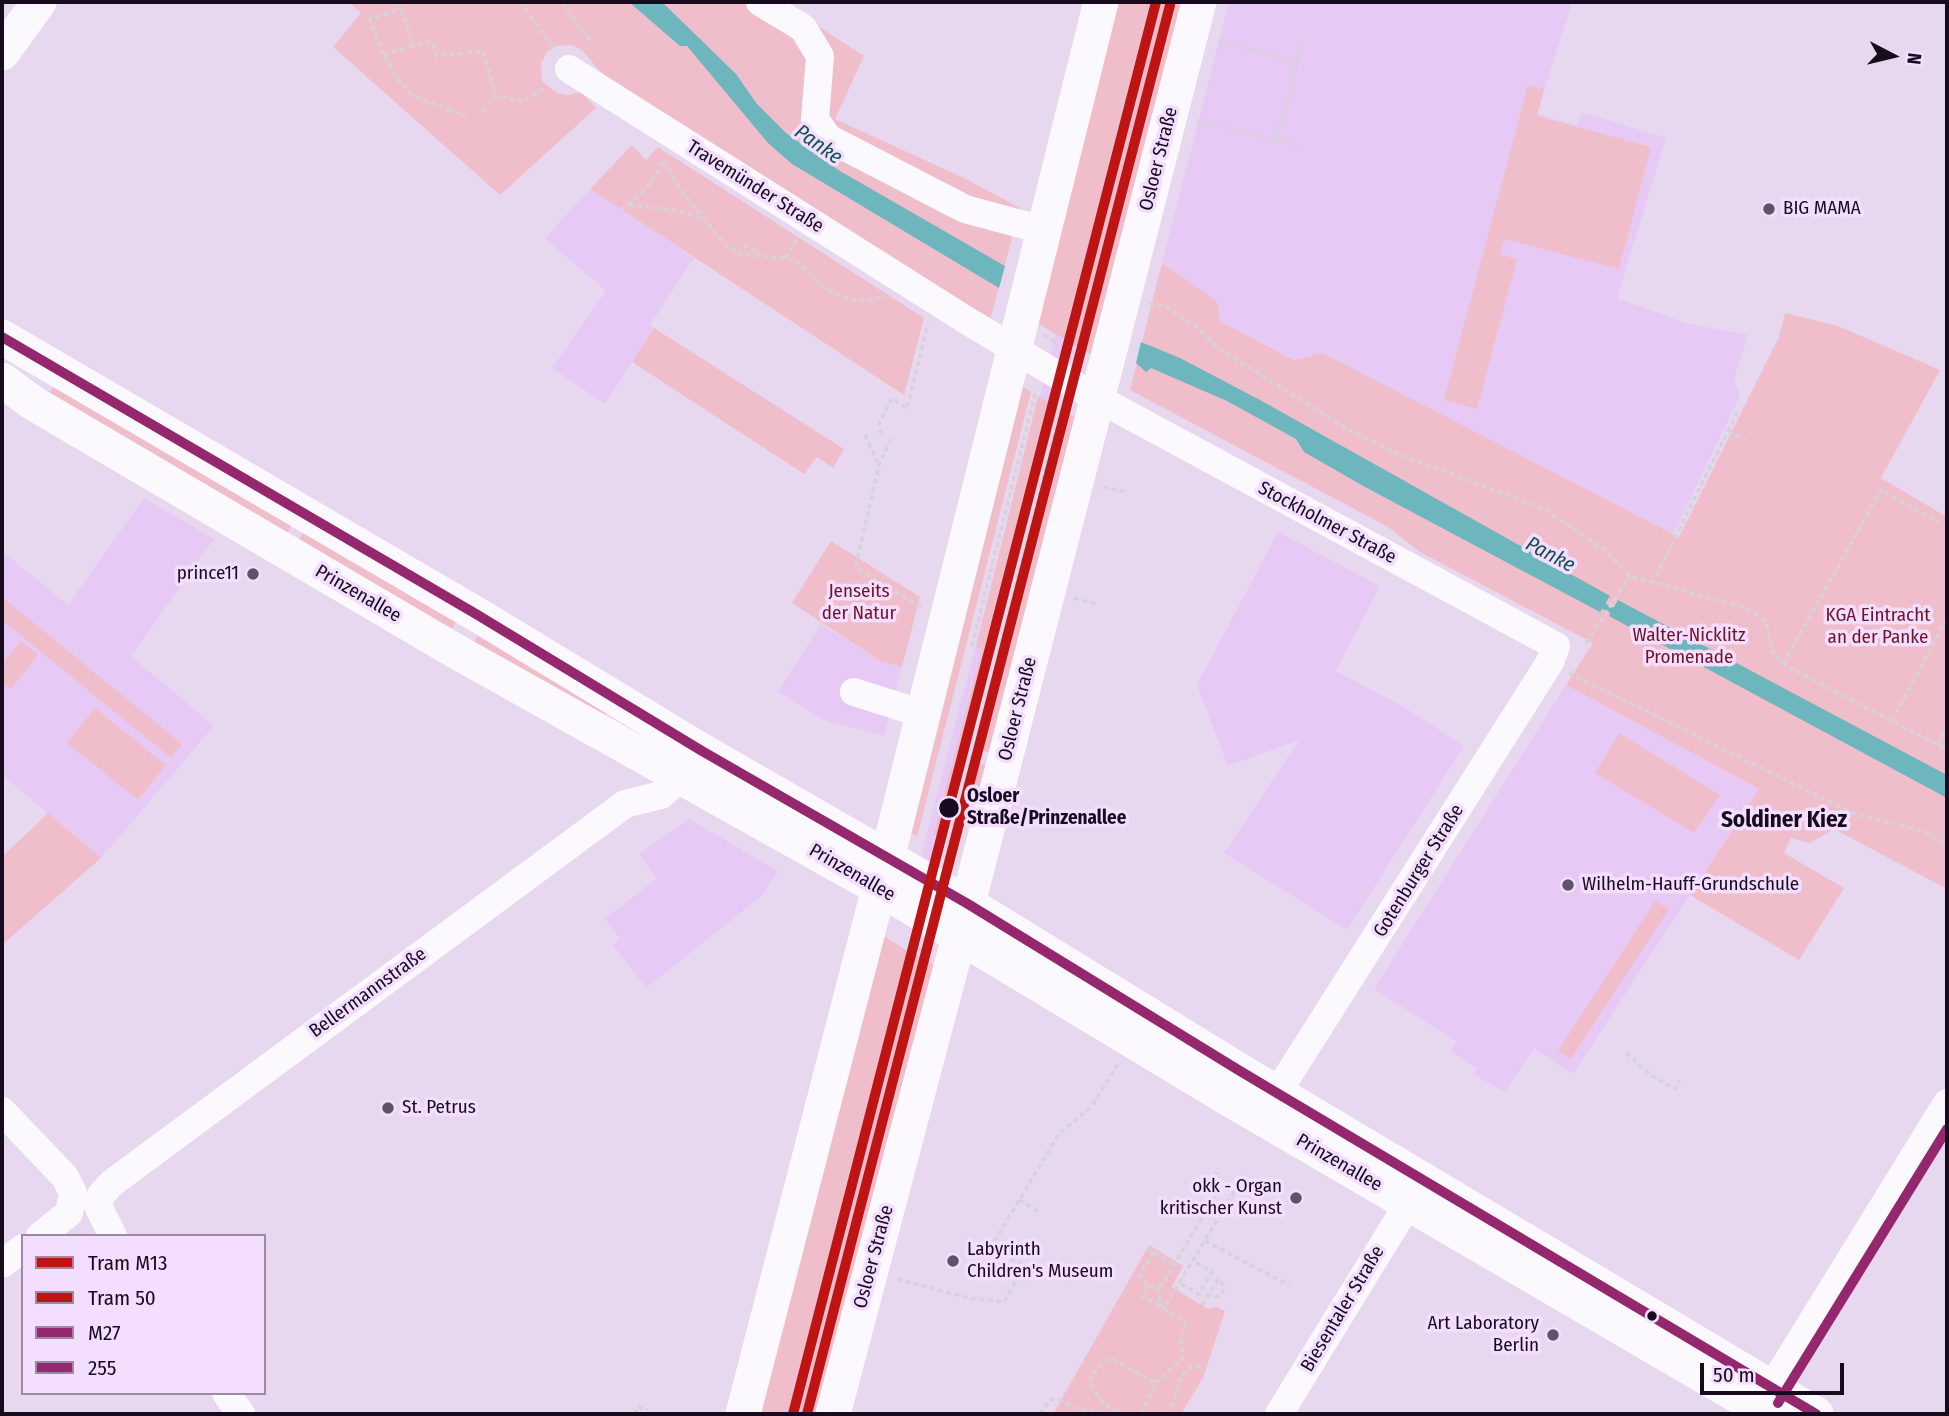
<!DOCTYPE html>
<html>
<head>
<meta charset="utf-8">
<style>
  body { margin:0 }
  #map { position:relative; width:1949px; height:1416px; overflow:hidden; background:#e7d8ef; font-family:"Fira Sans Condensed",sans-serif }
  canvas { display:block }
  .frame { position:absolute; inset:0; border:4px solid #180b1e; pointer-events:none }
  .legend { position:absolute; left:21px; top:1234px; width:245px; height:161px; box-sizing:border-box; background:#f4deff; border:2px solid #9c8aa5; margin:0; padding:9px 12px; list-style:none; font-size:21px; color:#180b1e }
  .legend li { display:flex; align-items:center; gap:14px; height:35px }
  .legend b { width:35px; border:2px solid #9c8aa5 }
  .north { position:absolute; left:1858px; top:21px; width:70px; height:70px; -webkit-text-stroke:5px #f4deff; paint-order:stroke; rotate:97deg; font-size:19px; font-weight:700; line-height:28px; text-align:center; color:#180b1e }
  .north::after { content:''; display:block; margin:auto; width:24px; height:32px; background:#180b1e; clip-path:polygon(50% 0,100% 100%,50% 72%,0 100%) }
  .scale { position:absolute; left:1700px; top:1363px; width:144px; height:32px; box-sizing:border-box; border:4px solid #180b1e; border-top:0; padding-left:9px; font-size:21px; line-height:24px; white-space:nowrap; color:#180b1e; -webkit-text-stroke:5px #f4deff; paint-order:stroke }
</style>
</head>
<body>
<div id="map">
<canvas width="1949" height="1416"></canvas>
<div class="frame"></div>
<ul class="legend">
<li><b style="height:9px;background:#be1414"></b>Tram M13</li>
<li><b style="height:9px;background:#be1414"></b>Tram 50</li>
<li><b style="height:9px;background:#95276e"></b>M27</li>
<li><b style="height:9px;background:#95276e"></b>255</li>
</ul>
<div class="north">N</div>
<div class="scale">50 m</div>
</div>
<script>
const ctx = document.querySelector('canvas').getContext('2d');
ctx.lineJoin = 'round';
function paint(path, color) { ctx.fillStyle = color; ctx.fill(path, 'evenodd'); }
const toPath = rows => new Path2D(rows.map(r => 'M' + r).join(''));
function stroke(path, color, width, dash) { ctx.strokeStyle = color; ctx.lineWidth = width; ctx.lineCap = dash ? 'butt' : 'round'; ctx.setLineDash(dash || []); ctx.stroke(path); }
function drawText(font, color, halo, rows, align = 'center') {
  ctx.font = font + ' "Fira Sans Condensed",sans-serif'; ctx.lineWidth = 7; ctx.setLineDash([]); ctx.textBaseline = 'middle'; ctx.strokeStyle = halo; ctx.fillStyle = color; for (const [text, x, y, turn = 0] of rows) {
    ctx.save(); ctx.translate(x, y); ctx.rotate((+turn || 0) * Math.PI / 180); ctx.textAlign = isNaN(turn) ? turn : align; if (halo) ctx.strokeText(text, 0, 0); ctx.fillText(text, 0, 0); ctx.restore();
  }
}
paint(toPath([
  [1142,2,1160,2,937,869,921,859,925,841],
  [1229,2,1572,2,1537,114,1577,126,1582,112,1666,138,1617,298,1686,323,1748,335,1734,379,1740,396,1673,534,1323,353,1295,360,1220,321,1217,301,1162,263],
  [590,189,694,258,650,325,654,328,605,404,552,368,606,291,545,238],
  [144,498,214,539,131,656,214,726,101,858,2,775,2,551,68,605],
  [1278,532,1380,586,1336,671,1404,707,1464,746,1347,930,1224,853,1299,740,1228,766,1197,685],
  [821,624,880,661,902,667,884,735,828,722,778,692],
  [1566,685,1759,789,1573,1074,1534,1048,1505,1092,1473,1074,1477,1068,1450,1051,1456,1041,1374,989],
  [689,819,778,871,763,895,646,988,613,945,620,939,605,919,656,879,639,854]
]), '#e6caf5');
paint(toPath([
  [349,2,781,2,864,56,835,119,966,179,1020,208,989,324,607,80,583,51,572,45,556,46,547,52,541,63,542,81,557,93,568,95,581,92,596,108,500,195,333,47,361,13],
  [1114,2,1187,2,1095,357,1032,320],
  [1528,85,1544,89,1537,116,1651,147,1619,269,1504,239,1500,254,1517,259,1477,409,1444,400],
  [632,145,646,160,658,147,924,318,904,395,590,189],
  [1162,263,1217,301,1220,321,1294,360,1323,353,1679,537,1779,337,1785,313,1838,326,1940,370,1881,478,1947,517,1947,889,1834,829,1810,843,1791,838,1784,853,1844,888,1799,960,1690,895,1759,789,1566,685,1593,643,1420,552,1388,527,1130,390],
  [654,328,844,449,833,468,817,457,804,474,632,362],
  [1016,382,1031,392,917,837,904,829],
  [54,385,293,523,286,535,49,393],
  [1038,396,1058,407,994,652,987,650,940,835,934,834,982,649,976,647],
  [1065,411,1079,420,994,754,977,749],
  [305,530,457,620,452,629,297,542],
  [831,541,920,597,902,667,880,661,792,603],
  [2,597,182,744,171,758,2,620],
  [479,634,609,707,603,719,474,642],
  [21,641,38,655,11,689,2,682,2,664],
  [95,708,166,765,138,800,67,743],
  [1619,733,1720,795,1694,833,1595,773],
  [974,762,991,766,981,804,964,800],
  [48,813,101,858,2,945,2,857],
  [1655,901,1669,909,1571,1059,1558,1051],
  [876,931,909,952,908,957,914,959,916,954,938,967,824,1414,751,1414],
  [1149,1245,1183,1266,1172,1287,1208,1309,1217,1307,1225,1311,1203,1378,1181,1414,1053,1414]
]), '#f0becb');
paint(toPath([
  [629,2,662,2,736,74,757,104,786,133,840,171,1005,266,999,288,792,164,768,143,687,46,680,46],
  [1141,342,1180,358,1260,400,1610,596,1600,612,1365,487,1304,452,1296,439,1227,401,1151,368,1146,372,1136,363],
  [1618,600,1947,775,1947,798,1609,616]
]), '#6eb6bd');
stroke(toPath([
  [1598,603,1619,614]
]), '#6eb6bd', 6);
stroke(toPath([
  [399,2,413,46,432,42,437,56,483,51,496,96,523,102,543,89],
  [520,2,556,51],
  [562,2,593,45],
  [1218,41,1297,61],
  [413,46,383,54,395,76,413,96,466,116],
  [383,54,370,19,401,9],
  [482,111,496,96],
  [1197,121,1299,146],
  [1276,141,1303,39],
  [664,161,680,189,704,219,727,246,741,254,786,258,799,263,824,288,840,296,859,301,886,297],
  [629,205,681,211,702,219],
  [621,210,648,187,665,160],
  [744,245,760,254],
  [786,258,797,238],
  [1149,303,1168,308,1196,327,1218,348,1349,430,1396,453,1544,509,1605,550,1630,576,1742,607,1765,620,1773,652,1783,664,1947,750],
  [1044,335,1055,342],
  [1070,351,1080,357],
  [1728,431,1746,440],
  [881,434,879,424,892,398,907,409,928,324],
  [865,435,879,465],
  [891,439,879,465,856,565,861,571,923,608],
  [1103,487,1125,492],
  [1652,584,1739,409],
  [1074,598,1096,604],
  [1586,643,1630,576],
  [972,646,1036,390],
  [998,653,1062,404],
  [1783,664,1881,490,1939,523],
  [1569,673,1855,814,1924,831,1947,846],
  [1892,721,1947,618],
  [1937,745,1947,725],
  [945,860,972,754,978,755],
  [917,947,928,953],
  [1626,1053,1651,1075,1675,1089,1680,1080],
  [1019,1200,1038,1211,1036,1215],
  [1205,1241,1289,1285],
  [1147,1249,1175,1265],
  [1154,1252,1140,1275,1148,1286,1157,1287,1163,1284,1216,1193,1214,1183,1218,1168],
  [897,1279,969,1298,1004,1302,1024,1266,991,1247,1059,1134,1091,1107,1118,1064],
  [1181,1284,1199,1294,1212,1272,1193,1261],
  [1148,1286,1143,1297,1164,1308],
  [1157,1287,1161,1307],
  [1202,1305,1218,1279,1223,1284,1223,1292,1218,1297,1208,1296],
  [1117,1412,1102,1402,1090,1384,1092,1374,1104,1362,1111,1358,1156,1383],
  [635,1414,637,1407,648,1410],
  [1040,1414,1050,1400,1057,1399,1080,1410,1128,1414],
  [1141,1414,1156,1383,1182,1359,1181,1341,1185,1323,1164,1308,1239,1184],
  [1166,1414,1173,1404,1181,1377,1190,1367,1206,1366]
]), '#d7d2da', 3.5, [5, 3.5]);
stroke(toPath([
  [760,2,803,28,820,56,815,119,828,138,965,209,1043,230],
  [569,69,966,320,1086,392,1556,646,1550,662,1277,1093],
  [854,692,923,714],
  [2,1111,65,1177,73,1193,69,1213,40,1236],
  [113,1236,98,1206,101,1195,112,1183,625,804,661,795,681,777,679,759],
  [2,1264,23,1248],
  [226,1393,241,1414],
  [1760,1406,1947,1103],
  [1279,1414,1408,1204]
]), '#fbf9fd', 28);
stroke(toPath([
  [2,53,39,2],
  [2,337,476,614,702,751,968,904,1240,1071,1816,1414],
  [2,380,33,403,457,652,879,888,1226,1097,1769,1414],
  [743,1414,898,815,1101,2],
  [833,1414,974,880,1199,2]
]), '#fbf9fd', 35);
stroke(toPath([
  [2,337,476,614,702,751,968,904,1240,1071,1816,1414]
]), '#95276e', 10);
stroke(toPath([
  [1778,1403,1947,1129]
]), '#95276e', 10);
stroke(toPath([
  [793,1414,1156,2]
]), '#be1414', 10);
stroke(toPath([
  [807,1414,1170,5]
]), '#be1414', 10);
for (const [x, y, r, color] of [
  [1769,209,7,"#605367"],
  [253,574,7,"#605367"],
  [949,808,11,"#180b1e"],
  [1568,885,7,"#605367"],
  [388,1108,7,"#605367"],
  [1296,1198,7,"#605367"],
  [953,1261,7,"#605367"],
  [1652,1316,6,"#180b1e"],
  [1553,1335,7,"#605367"]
]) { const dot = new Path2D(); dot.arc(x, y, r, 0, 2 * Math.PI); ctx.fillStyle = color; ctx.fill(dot); stroke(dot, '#f4deff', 2.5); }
drawText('19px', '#180b1e', '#f4deff', [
  ["Osloer Straße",1159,159,-76],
  ["Travemünder Straße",755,187,32],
  ["Stockholmer Straße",1327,523,28],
  ["Prinzenallee",358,594,30],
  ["Osloer Straße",1018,709,-76],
  ["Gotenburger Straße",1419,871,-58],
  ["Prinzenallee",852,873,30],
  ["Bellermannstraße",368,993,-36],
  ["Prinzenallee",1339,1163,30],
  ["Osloer Straße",874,1257,-75],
  ["Biesentaler Straße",1343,1309,-59]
]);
drawText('19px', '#180b1e', '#f4deff', [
  ["BIG MAMA",1783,209],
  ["prince11",239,574,"right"],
  ["Wilhelm-Hauff-Grundschule",1582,885],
  ["St. Petrus",402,1108],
  ["okk - Organ",1282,1187,"right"],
  ["kritischer Kunst",1282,1209,"right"],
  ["Labyrinth",967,1250],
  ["Children's Museum",967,1272],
  ["Art Laboratory",1539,1324,"right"],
  ["Berlin",1539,1346,"right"]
], 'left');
drawText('19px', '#6d1528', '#f4deff', [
  ["Jenseits",859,592],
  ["der Natur",859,614],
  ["KGA Eintracht",1878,616],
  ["an der Panke",1878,638],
  ["Walter-Nicklitz",1689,636],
  ["Promenade",1689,658]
]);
drawText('bold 19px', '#180b1e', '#f4deff', [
  ["Osloer",967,797],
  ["Straße/Prinzenallee",967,819]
], 'left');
drawText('italic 21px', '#135151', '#f4deff', [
  ["Panke",818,145,35],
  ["Panke",1550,555,28]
]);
drawText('bold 23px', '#180b1e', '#f4deff', [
  ["Soldiner Kiez",1784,821]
]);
</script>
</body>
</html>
